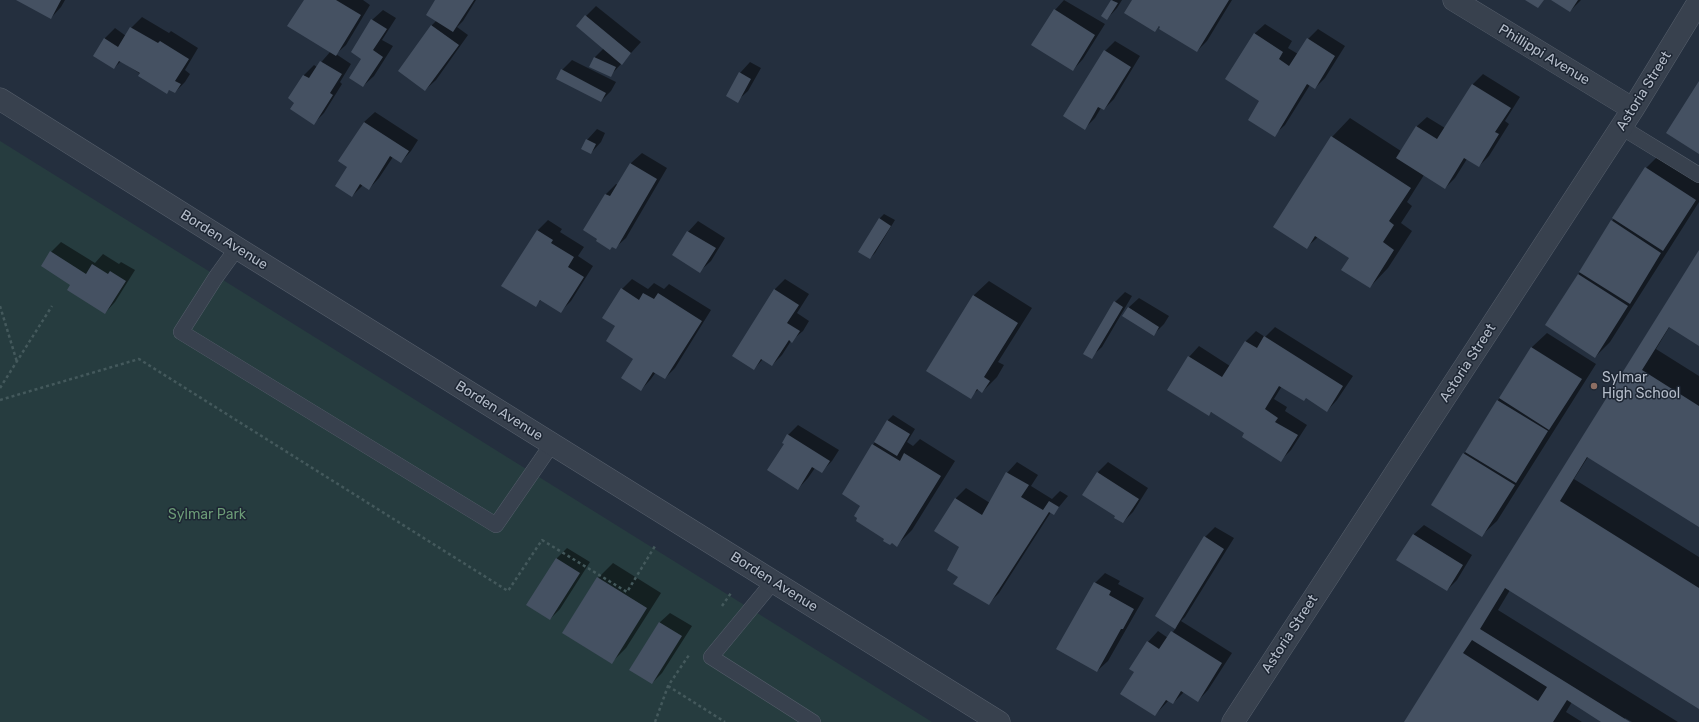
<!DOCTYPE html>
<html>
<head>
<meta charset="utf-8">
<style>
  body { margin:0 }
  canvas { display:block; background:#242f3e }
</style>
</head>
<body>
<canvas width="1699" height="722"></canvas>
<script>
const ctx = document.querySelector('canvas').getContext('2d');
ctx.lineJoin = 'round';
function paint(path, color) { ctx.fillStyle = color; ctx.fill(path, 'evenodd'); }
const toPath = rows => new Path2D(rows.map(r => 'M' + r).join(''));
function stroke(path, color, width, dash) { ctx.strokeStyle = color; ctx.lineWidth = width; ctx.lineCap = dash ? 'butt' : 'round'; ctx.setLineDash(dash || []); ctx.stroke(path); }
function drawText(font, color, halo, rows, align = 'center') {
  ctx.font = font + ' Rubik,sans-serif'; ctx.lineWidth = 3; ctx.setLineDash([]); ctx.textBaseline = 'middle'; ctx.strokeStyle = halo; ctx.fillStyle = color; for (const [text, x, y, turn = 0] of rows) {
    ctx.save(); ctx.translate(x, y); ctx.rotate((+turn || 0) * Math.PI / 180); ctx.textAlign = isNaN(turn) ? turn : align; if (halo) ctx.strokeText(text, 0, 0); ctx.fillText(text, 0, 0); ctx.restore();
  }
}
paint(toPath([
  [0,141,932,722,0,722]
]), '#263c3f');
paint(toPath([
  [18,0,65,0,61,7,51,18],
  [305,0,363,0,370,5,346,45,336,54,351,64,340,82,342,84,324,113,314,123,296,103,304,75,314,65,317,67,330,52],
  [437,0,476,0,463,21,457,27,468,35,436,80,425,90,431,26,436,21],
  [1064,0,1105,24,1083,59,1073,70,1055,10],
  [1113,0,1122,0,1117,8,1107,19,1103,16],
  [1133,0,1232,0,1207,41,1197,51,1163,22,1155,31],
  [1553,0,1581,0,1570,11],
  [596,6,641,42,611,75,594,58,604,48,586,16],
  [383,10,396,18,382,40,393,46,374,76,363,86,362,58,372,20],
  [142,17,169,33,171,31,198,48,185,70,190,74,185,82,175,92,170,89,167,92,121,61,114,68,104,39,115,28,126,36,131,28],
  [1265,24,1292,41,1288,48,1298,54,1308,39,1318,29,1345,46,1325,78,1315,88,1310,85,1285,125,1274,135,1261,101,1254,34],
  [1115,41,1140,56,1114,99,1104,109,1101,108,1095,118,1085,128,1105,51],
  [572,60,616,82,611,91,601,101,562,70],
  [750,62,761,68,748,91,737,101,727,96,740,73],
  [1483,74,1520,97,1505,121,1509,124,1489,156,1479,166,1467,159,1455,178,1445,188,1424,175,1407,202,1412,206,1401,223,1412,231,1388,268,1370,287,1350,257,1318,237,1307,247,1332,137,1350,118,1401,151,1416,127,1427,117,1445,128,1473,84],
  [375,112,418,140,411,151,401,162,393,157,379,178,369,189,363,185,352,196,348,166,340,161,364,122],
  [597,129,605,133,601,142,591,153,587,140],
  [642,153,667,168,626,238,615,248,584,230,606,194,616,184,618,185,631,163],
  [1661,153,1699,177,1699,202,1610,342,1595,357,1546,325,1646,168],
  [884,214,895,220,875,253,870,258,879,219],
  [548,220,562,229,560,232,584,247,578,256,593,266,571,301,561,311,542,299,535,306,537,231],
  [698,221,725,238,711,261,700,271,674,255,688,232],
  [61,242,95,263,103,254,119,264,121,262,135,270,115,302,105,313,71,285,51,252],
  [1699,252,1699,345,1670,326,1656,349,1699,376,1699,526,1588,457,1574,479,1699,557,1699,708,1510,590,1498,610,1678,722,1632,722,1625,718,1625,720,1628,722,1603,722,1572,702,1566,712,1582,722,1405,722],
  [632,279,648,289,654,283,664,289,669,284,711,310,675,368,665,378,656,372,651,379,641,390,634,358,617,326,622,289],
  [785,279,809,294,797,313,809,321,803,331,791,341,782,355,772,365,763,359,754,369,733,356,775,289],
  [989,281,1032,308,998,362,1004,365,997,377,982,392,979,389,970,397,927,370,974,295],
  [1125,292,1132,296,1102,347,1091,357,1115,302],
  [1139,298,1169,316,1164,324,1154,334,1128,308],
  [1275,327,1353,376,1337,400,1327,411,1306,397,1282,386,1274,399,1287,407,1285,411,1307,425,1291,450,1281,460,1246,433,1212,412,1208,415,1168,390,1189,357,1199,346,1230,366,1246,341,1256,331,1265,337],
  [1547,333,1596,364,1497,521,1482,535,1432,504,1532,347],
  [893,415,915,429,907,442,913,446,920,439,955,461,912,530,897,545,886,538,861,505,873,445,888,420],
  [798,425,839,450,832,461,821,472,815,468,808,478,798,489,785,444,788,435],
  [1017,462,1038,475,1031,486,1052,499,1060,491,1068,496,1054,513,1051,512,999,593,989,603,959,576,961,546,955,499,966,488,990,503,1007,473],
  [1108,462,1148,488,1133,512,1123,522,1116,516,1098,472],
  [1424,525,1472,555,1457,580,1447,590,1413,535],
  [1215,527,1234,538,1185,617,1181,621,1232,653,1208,690,1198,701,1184,692,1173,703,1169,700,1155,715,1135,672,1148,642,1158,631,1168,638,1176,628,1205,537],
  [567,548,590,562,560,609,550,619,527,605,557,558],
  [613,563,661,593,626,648,611,663,563,633,598,578],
  [1105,573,1120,581,1118,584,1144,598,1108,661,1097,671,1095,583],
  [670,613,692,626,662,673,652,683,659,623]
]), '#0007');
paint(toPath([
  [16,0,61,0,51,19],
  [304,0,336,0,361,15,336,56,287,26],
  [435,0,474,0,453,32,426,15],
  [1111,0,1118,3,1107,20,1101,16],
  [1132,0,1229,0,1197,52,1159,29,1160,27,1159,26,1155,32,1124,13],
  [1525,0,1544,0,1538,8],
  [1551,0,1578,0,1570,12],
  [1054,9,1095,35,1073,71,1031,45],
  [585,15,631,53,622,65,576,26],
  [371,19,387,29,373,50,383,57,363,87,349,78,361,59,351,52],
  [431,25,459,45,425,91,398,71],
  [130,27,158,43,160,41,189,59,175,81,181,84,175,93,169,90,167,94,138,76,140,73,119,61,114,69,93,56,104,38,118,47],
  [1254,33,1283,52,1279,59,1289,66,1307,38,1335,56,1315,89,1307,84,1275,137,1248,120,1259,101,1225,79],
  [1104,50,1131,67,1104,110,1098,107,1085,130,1063,116],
  [594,57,616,67,611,77,589,67],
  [320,61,342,74,330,93,333,95,314,125,290,109,294,103,288,98,303,75,309,78],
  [561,69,606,93,601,102,556,79],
  [739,72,751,79,738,103,726,96],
  [1699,81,1699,154,1666,133],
  [1472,84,1511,108,1495,132,1499,134,1479,167,1464,158,1445,189,1396,158,1416,126,1437,139],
  [364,122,409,151,401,163,390,156,369,190,360,184,352,197,335,186,347,167,338,161],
  [1331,136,1411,188,1389,221,1394,225,1383,242,1394,250,1370,288,1341,270,1349,258,1315,236,1307,249,1273,227],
  [586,139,596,144,591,154,581,149],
  [630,163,657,179,616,249,612,247,610,250,596,241,597,239,583,230,605,194,610,196],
  [1645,167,1696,200,1663,251,1612,218],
  [879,218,891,226,870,259,858,252],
  [1611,220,1661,253,1630,304,1579,272],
  [537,230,553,240,551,243,574,257,568,267,584,277,561,313,540,300,536,307,501,286],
  [687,231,716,248,700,273,672,255],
  [1699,250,1699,346,1669,327,1642,370,1699,406,1699,527,1587,457,1560,501,1699,588,1699,709,1505,588,1480,629,1630,722,1601,722,1567,700,1553,722,1404,722],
  [1472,640,1547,687,1538,701,1463,653],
  [50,251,86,274,92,264,108,274,110,271,126,281,105,314,67,290,70,285,41,266],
  [1578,274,1628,306,1595,358,1545,325],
  [621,288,639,300,643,293,654,299,658,293,702,321,665,379,653,372,641,391,621,378,633,359,606,341,615,326,602,318],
  [774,289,799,305,787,323,800,331,792,343,789,340,772,366,761,359,754,370,732,356],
  [973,295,1018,323,984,377,990,381,982,393,977,389,971,399,926,371],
  [1114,301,1123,307,1092,359,1083,354],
  [1128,307,1159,327,1154,336,1122,316],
  [1264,336,1343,386,1327,412,1306,398,1304,401,1279,386,1265,409,1278,418,1275,422,1298,435,1281,462,1242,437,1244,433,1211,412,1209,416,1167,390,1188,356,1222,377,1245,341,1257,348],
  [1531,347,1582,379,1549,430,1499,398],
  [1497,400,1548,431,1516,483,1465,452],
  [887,420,910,434,897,456,874,442],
  [787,434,830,461,822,473,812,467,798,490,767,470,784,444,782,443],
  [872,444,900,461,904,453,941,476,897,547,892,543,890,545,883,541,884,539,856,521,857,518,854,516,860,506,842,494],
  [1463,453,1515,485,1482,537,1431,505],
  [1006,472,1029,485,1021,497,1043,510,1049,501,1059,507,1054,515,1049,512,989,605,953,584,958,577,947,570,959,547,934,531,955,498,982,515],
  [1097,472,1139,499,1123,523,1114,518,1115,516,1082,495],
  [1413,534,1463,565,1447,591,1396,560],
  [1204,536,1224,549,1175,629,1155,616],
  [556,558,580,573,550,620,526,605],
  [597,577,647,608,612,664,562,633],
  [1094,582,1111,591,1109,595,1134,609,1123,629,1121,629,1097,672,1056,649],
  [659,622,682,636,652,684,629,670],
  [1171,631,1222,663,1198,702,1181,691,1173,704,1166,700,1155,716,1120,694,1134,672,1129,669,1147,641,1159,649]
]), '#455162');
const service = toPath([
  [1621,127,1699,175],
  [237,248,216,277,181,332,496,525,552,444],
  [773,582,711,657,813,722]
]);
const minor = toPath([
  [1454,0,1633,109],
  [1233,722,1633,109,1699,1]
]);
const tertiary = toPath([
  [0,99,237,248,999,722]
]);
stroke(service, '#565f6c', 16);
stroke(minor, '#565f6c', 23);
stroke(tertiary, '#565f6c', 23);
stroke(toPath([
  [0,306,17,362],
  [0,388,52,306],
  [0,400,139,359,508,591,542,540,627,592,655,546],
  [722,606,731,593],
  [668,686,725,722],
  [655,722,668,686,689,655]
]), '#44595c', 2.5, [3, 3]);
stroke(service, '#38414e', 15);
stroke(minor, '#38414e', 22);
stroke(tertiary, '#38414e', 22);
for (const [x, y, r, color] of [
  [1594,386,4,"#8d6e63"]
]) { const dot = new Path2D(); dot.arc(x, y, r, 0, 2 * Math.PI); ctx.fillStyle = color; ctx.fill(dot); stroke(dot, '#1d2633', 1.5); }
drawText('14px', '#b4bcc9', '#1d2633', [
  ["Phillippi Avenue",1544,55,31],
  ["Astoria Street",1644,91,-58],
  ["Borden Avenue",224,240,32],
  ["Astoria Street",1468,363,-57],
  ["Borden Avenue",499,411,32],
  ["Borden Avenue",774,582,32],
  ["Astoria Street",1290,634,-57]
]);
drawText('14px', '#b4bcc9', '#1d2633', [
  ["Sylmar",1602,378],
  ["High School",1602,394]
], 'left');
drawText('14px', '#6b9a76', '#1d2633', [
  ["Sylmar Park",207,515]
]);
</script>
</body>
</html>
